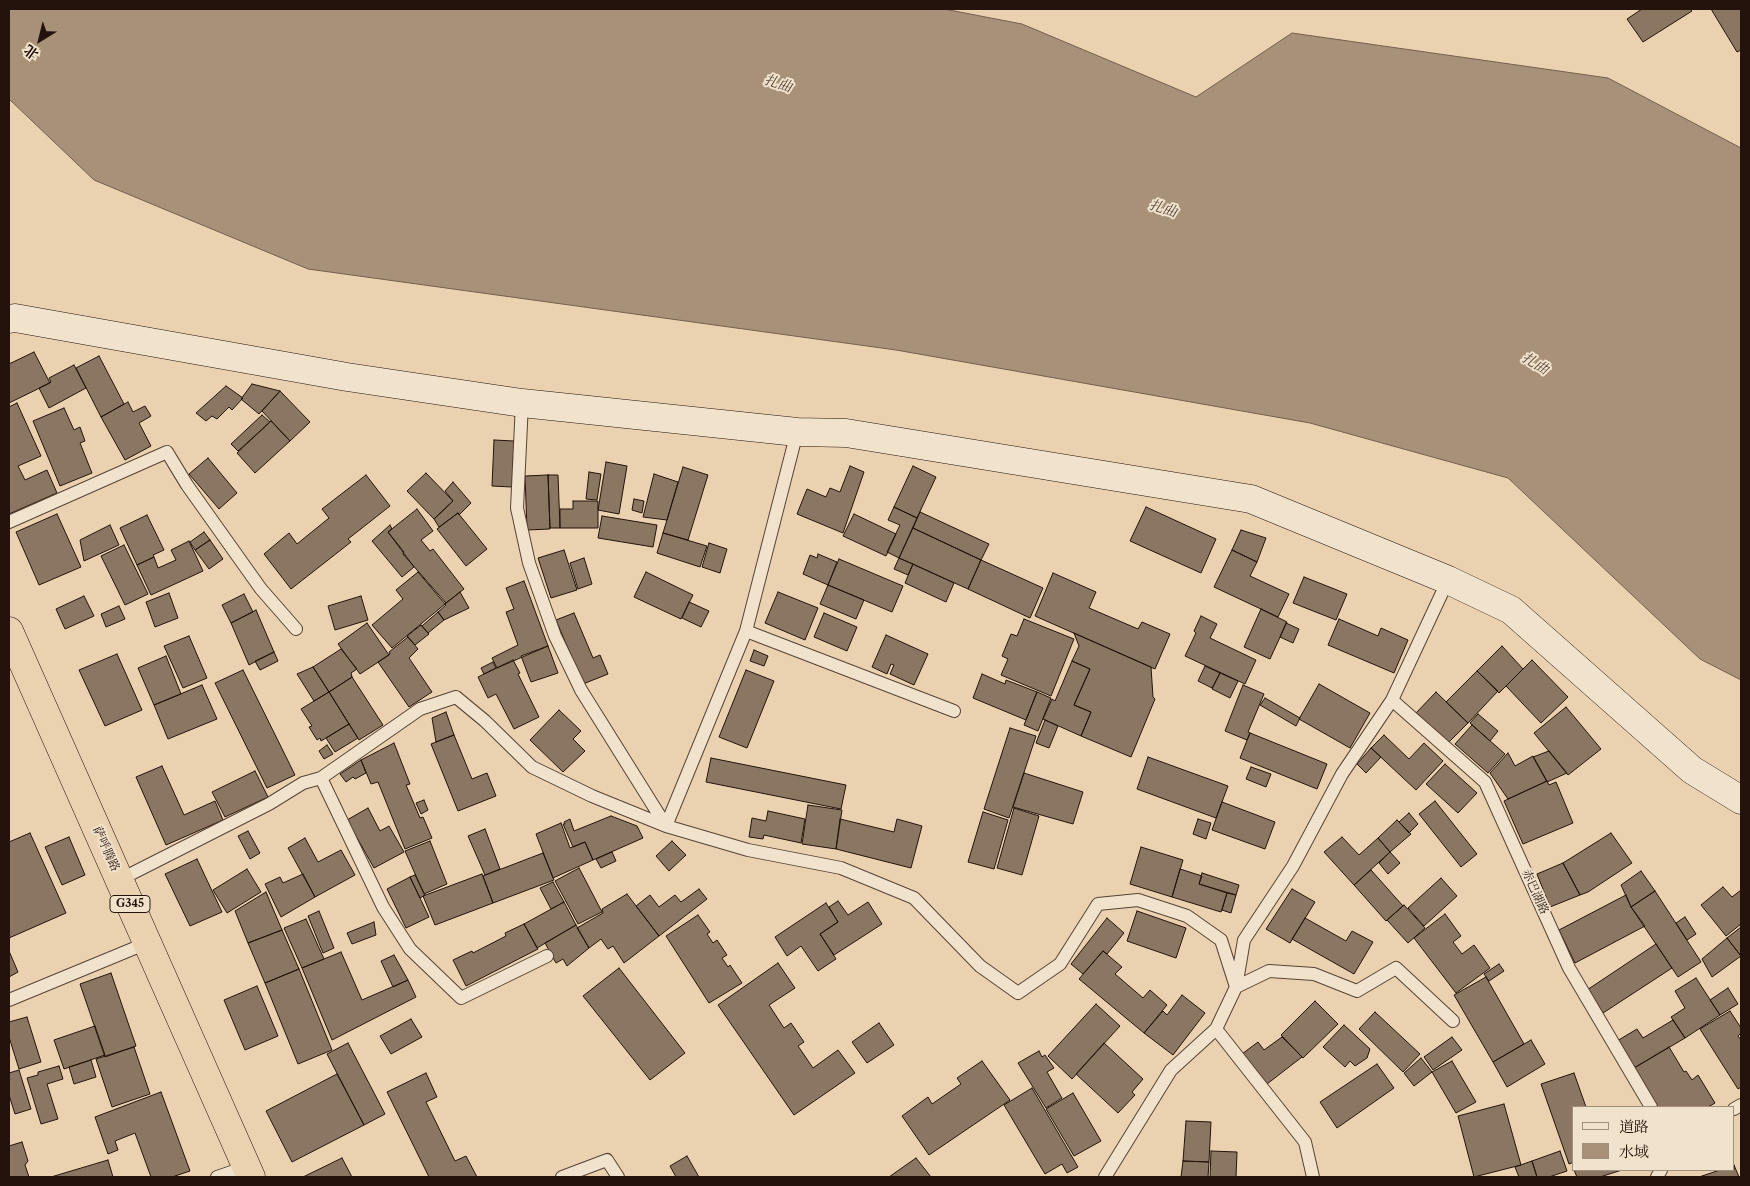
<!DOCTYPE html>
<html>
<head>
<meta charset="utf-8">
<style>
  body { margin:0 }
  #map { position:relative; width:1750px; height:1186px; overflow:hidden; background:#ead2b0; font-family:"Libre Caslon Text","Noto Serif SC",serif }
  canvas { display:block }
  .frame { position:absolute; inset:0; border:10px solid #24130c; pointer-events:none }
  .legend { position:absolute; left:1572px; top:1106px; width:162px; height:65px; box-sizing:border-box; background:#f1e2cc; border:1px solid #9f8f7f; margin:0; padding:6px 9px; list-style:none; font-size:15px; color:#24130c }
  .legend li { display:flex; align-items:center; gap:10px; height:25px }
  .legend b { width:25px; border:1px solid #9f8f7f }
  .north { position:absolute; left:15px; top:15px; width:50px; height:50px; -webkit-text-stroke:4px #f1e2cc; paint-order:stroke; rotate:216deg; font-size:14px; font-weight:700; line-height:20px; text-align:center; color:#24130c }
  .north::after { content:''; display:block; margin:auto; width:18px; height:22px; background:#24130c; clip-path:polygon(50% 0,100% 100%,50% 72%,0 100%) }
</style>
</head>
<body>
<div id="map">
<canvas width="1750" height="1186"></canvas>
<div class="frame"></div>
<ul class="legend">
<li><b style="height:6px;background:#f1e2cc"></b>道路</li>
<li><b style="height:14px;background:#a79178"></b>水域</li>
</ul>
<div class="north">北</div>
</div>
<script>
const ctx = document.querySelector('canvas').getContext('2d');
ctx.lineJoin = 'round';
function paint(path, color) { ctx.fillStyle = color; ctx.fill(path, 'evenodd'); }
const toPath = rows => new Path2D(rows.map(r => 'M' + r).join(''));
function stroke(path, color, width, dash) { ctx.strokeStyle = color; ctx.lineWidth = width; ctx.lineCap = dash ? 'butt' : 'round'; ctx.setLineDash(dash || []); ctx.stroke(path); }
function drawText(font, color, halo, rows, align = 'center') {
  ctx.font = font + ' "Libre Caslon Text","Noto Serif SC",serif'; ctx.lineWidth = 4; ctx.setLineDash([]); ctx.textBaseline = 'middle'; ctx.strokeStyle = halo; ctx.fillStyle = color; for (const [text, x, y, turn = 0] of rows) {
    ctx.save(); ctx.translate(x, y); ctx.rotate((+turn || 0) * Math.PI / 180); ctx.textAlign = isNaN(turn) ? turn : align; if (halo) ctx.strokeText(text, 0, 0); ctx.fillText(text, 0, 0); ctx.restore();
  }
}
const water = toPath([
  [9,9,944,9,1022,24,1196,97,1292,33,1608,78,1741,148,1741,680,1700,659,1508,478,1310,423,896,350,308,269,94,180,9,99,9,9]
]);
paint(water, '#a79178');
stroke(water, '#735f4d', 1);
const building = toPath([
  [1642,9,1690,9,1692,11,1643,42,1627,19,1642,9],
  [1711,9,1741,9,1741,50,1737,52,1711,9],
  [34,352,50,383,9,403,9,364,34,352],
  [99,356,124,404,101,417,76,368,99,356],
  [74,365,86,388,49,408,39,388,51,382,49,378,74,365],
  [252,384,280,391,259,414,241,399,252,384],
  [226,386,243,398,232,410,229,407,217,419,212,416,206,421,196,413,226,386],
  [280,391,310,422,290,441,262,411,280,391],
  [128,402,133,412,145,406,151,416,139,423,151,446,125,460,101,417,128,402],
  [17,403,41,456,18,466,25,480,47,470,57,493,9,514,9,407,17,403],
  [64,408,74,430,80,427,85,441,80,443,92,473,60,486,33,421,64,408],
  [262,415,270,422,238,451,231,444,262,415],
  [271,421,290,441,255,473,237,453,271,421],
  [494,440,514,441,512,487,492,486,494,440],
  [208,458,237,493,219,509,189,474,208,458],
  [606,462,627,466,619,514,598,510,606,462],
  [850,466,864,472,843,533,797,514,807,489,826,497,830,488,840,492,850,466],
  [913,466,936,477,917,518,894,507,913,466],
  [683,467,708,475,688,540,663,533,683,467],
  [589,472,601,474,597,500,586,499,589,472],
  [426,473,453,501,434,519,407,491,426,473],
  [654,474,678,482,667,520,643,517,654,474],
  [366,475,390,506,348,539,351,542,291,589,264,554,289,533,297,544,329,518,322,509,366,475],
  [548,475,550,529,527,530,525,476,548,475],
  [548,475,558,475,560,528,550,528,548,475],
  [453,482,471,503,459,515,458,513,439,527,434,519,453,501,445,491,453,482],
  [634,499,644,501,642,513,632,510,634,499],
  [573,501,598,501,598,528,560,528,560,509,573,509,573,501],
  [894,507,917,518,899,558,887,552,900,525,888,520,894,507],
  [1146,507,1216,539,1201,573,1130,541,1146,507],
  [417,509,433,531,421,540,430,551,433,549,464,589,446,603,403,554,404,552,388,532,417,509],
  [920,512,989,544,981,560,913,528,920,512],
  [458,513,487,549,466,566,437,529,458,513],
  [57,514,81,567,39,585,16,532,57,514],
  [854,514,896,534,886,556,843,536,854,514],
  [147,515,164,550,153,555,154,557,137,565,120,528,147,515],
  [602,516,657,525,653,547,598,538,602,516],
  [110,525,119,545,84,561,80,540,110,525],
  [390,525,392,529,388,532,414,567,402,577,372,541,390,525],
  [913,528,981,560,968,589,899,558,913,528],
  [1241,530,1266,538,1257,562,1232,550,1241,530],
  [204,532,210,540,195,550,190,542,204,532],
  [663,533,707,546,700,567,657,553,663,533],
  [210,540,223,559,209,569,195,550,210,540],
  [189,541,203,571,151,595,137,565,154,557,158,568,176,560,171,550,189,541],
  [709,543,727,549,720,573,702,567,709,543],
  [124,545,148,594,125,605,101,556,124,545],
  [564,550,577,590,551,598,538,558,564,550],
  [1232,550,1257,562,1250,576,1289,594,1278,617,1214,587,1232,550],
  [818,554,837,562,828,585,803,574,810,555,817,558,818,554],
  [584,558,592,584,578,589,570,563,584,558],
  [899,558,913,564,908,575,894,569,899,558],
  [839,559,903,586,892,612,828,585,839,559],
  [981,560,1043,588,1030,618,968,589,981,560],
  [913,564,954,583,946,602,905,583,913,564],
  [418,572,445,604,392,648,372,625,403,599,396,590,418,572],
  [646,572,693,595,681,619,634,597,646,572],
  [1053,573,1096,592,1089,608,1138,629,1142,622,1170,634,1155,669,1035,616,1053,573],
  [1304,577,1347,594,1336,620,1293,603,1304,577],
  [524,581,548,646,497,668,492,658,518,645,506,612,514,609,506,588,524,581],
  [828,585,864,600,856,619,820,604,828,585],
  [460,592,469,608,444,620,438,612,446,605,445,604,460,592],
  [778,592,818,608,805,640,765,623,778,592],
  [169,593,178,618,155,627,146,602,169,593],
  [244,594,253,612,231,623,222,605,244,594],
  [84,596,94,616,65,629,56,609,84,596],
  [361,596,368,620,335,630,328,606,361,596],
  [689,602,709,611,701,627,682,618,689,602],
  [119,606,125,619,106,627,101,614,119,606],
  [1261,609,1287,622,1270,659,1244,647,1261,609],
  [256,610,274,652,249,665,231,623,256,610],
  [438,612,444,620,428,633,422,626,438,612],
  [574,613,593,658,600,655,608,674,583,684,556,620,574,613],
  [824,613,857,627,847,651,814,637,824,613],
  [1201,616,1217,624,1210,638,1256,660,1245,684,1185,656,1196,633,1194,631,1201,616],
  [1024,619,1074,639,1051,696,1001,675,1008,659,1002,656,1011,634,1017,636,1024,619],
  [1339,619,1378,636,1381,628,1408,640,1394,673,1328,645,1339,619],
  [367,623,389,655,360,674,338,644,367,623],
  [1286,623,1299,629,1293,643,1280,637,1286,623],
  [421,625,429,634,415,645,407,636,421,625],
  [1074,633,1151,667,1153,697,1155,699,1131,757,1081,736,1091,712,1074,705,1090,669,1072,661,1079,646,1074,633],
  [886,635,928,654,914,685,890,674,894,665,891,664,887,674,872,667,886,635],
  [189,636,207,678,183,688,164,646,189,636],
  [408,637,418,649,409,658,432,692,409,707,378,662,390,654,389,652,408,637],
  [548,646,558,673,531,682,521,656,548,646],
  [1502,646,1523,669,1499,693,1477,671,1502,646],
  [341,649,357,669,351,673,352,677,329,692,313,667,341,649],
  [754,650,768,656,764,666,750,661,754,650],
  [274,652,278,661,260,670,255,661,274,652],
  [117,654,142,710,105,726,79,670,117,654],
  [166,656,181,694,154,705,138,668,166,656],
  [513,660,520,673,518,674,539,717,514,729,496,694,488,698,478,677,513,660],
  [1532,660,1568,697,1541,723,1506,686,1532,660],
  [1072,661,1090,669,1074,705,1091,712,1081,736,1043,719,1052,699,1055,701,1072,661],
  [493,662,496,668,484,674,481,668,493,662],
  [1205,666,1220,673,1212,688,1198,681,1205,666],
  [313,667,329,692,314,701,297,674,313,667],
  [243,670,295,775,267,788,215,683,243,670],
  [746,670,774,681,747,748,719,737,746,670],
  [1477,671,1498,691,1468,723,1446,702,1477,671],
  [1220,673,1238,681,1230,698,1212,689,1220,673],
  [982,674,1005,684,1006,680,1037,692,1026,720,973,698,982,674],
  [352,677,383,725,359,740,329,692,352,677],
  [1319,684,1370,713,1350,748,1299,719,1319,684],
  [202,685,217,719,168,739,154,705,202,685],
  [1243,685,1264,694,1248,732,1250,733,1247,740,1225,731,1243,685],
  [329,692,349,724,321,741,320,738,317,740,309,727,312,726,301,709,329,692],
  [1037,692,1051,698,1038,731,1024,725,1037,692],
  [1436,692,1468,723,1448,743,1416,713,1436,692],
  [1265,698,1300,718,1296,726,1260,705,1265,698],
  [1566,707,1601,749,1568,775,1534,733,1566,707],
  [559,710,581,731,573,739,585,751,563,772,530,740,559,710],
  [446,712,454,735,436,742,432,718,446,712],
  [1478,714,1498,731,1490,741,1470,723,1478,714],
  [1045,720,1058,726,1049,748,1036,743,1045,720],
  [349,724,358,738,335,752,326,738,349,724],
  [1472,725,1505,754,1488,773,1455,744,1472,725],
  [1010,728,1036,736,1009,818,984,809,1010,728],
  [1250,733,1327,764,1317,789,1240,758,1250,733],
  [454,735,472,779,487,773,496,796,458,811,431,744,454,735],
  [1384,735,1409,759,1424,743,1443,761,1416,790,1371,748,1384,735],
  [394,743,410,784,406,785,420,818,423,817,432,838,405,849,378,782,371,784,361,760,394,743],
  [327,745,333,754,324,759,319,751,327,745],
  [1371,748,1381,757,1366,773,1357,764,1371,748],
  [1549,751,1567,773,1547,782,1533,757,1549,751],
  [1508,753,1515,766,1533,756,1547,781,1508,799,1490,773,1508,753],
  [1148,757,1228,786,1216,818,1137,789,1148,757],
  [711,758,846,785,841,809,706,782,711,758],
  [361,760,366,773,355,779,353,777,346,782,340,774,361,760],
  [1445,764,1477,793,1458,813,1426,784,1445,764],
  [162,766,184,815,215,801,223,820,166,845,136,777,162,766],
  [1251,767,1271,774,1266,787,1246,779,1251,767],
  [255,771,268,797,225,817,212,792,255,771],
  [1024,773,1083,792,1073,824,1013,807,1024,773],
  [1547,781,1549,785,1556,782,1573,823,1523,844,1504,801,1547,781],
  [424,800,428,810,421,814,416,803,424,800],
  [1435,801,1477,854,1461,867,1419,814,1435,801],
  [1222,802,1275,822,1265,849,1212,830,1222,802],
  [808,805,842,810,836,849,802,844,808,805],
  [368,808,380,831,389,826,404,852,374,868,347,820,368,808],
  [1014,808,1039,816,1022,875,997,868,1014,808],
  [768,811,805,819,801,843,764,835,763,839,749,837,752,818,766,821,768,811],
  [983,812,1008,820,994,869,968,862,983,812],
  [1409,813,1418,824,1409,833,1399,822,1409,813],
  [611,816,637,826,643,838,593,860,585,842,573,847,563,824,565,824,564,822,570,819,574,831,611,816],
  [840,819,894,832,897,819,922,826,911,868,836,849,840,819],
  [1198,819,1211,823,1206,839,1193,834,1198,819],
  [1397,820,1411,834,1390,852,1378,838,1397,820],
  [561,823,570,848,585,842,593,860,553,878,536,834,561,823],
  [485,829,500,869,485,875,468,836,485,829],
  [248,831,260,853,250,859,238,836,248,831],
  [30,833,66,913,9,938,9,842,30,833],
  [1611,833,1632,863,1588,892,1580,895,1563,863,1611,833],
  [69,837,85,875,62,885,45,847,69,837],
  [1342,837,1359,855,1378,838,1390,852,1354,885,1324,852,1342,837],
  [305,838,318,862,341,850,355,875,315,897,288,848,305,838],
  [430,841,447,884,424,894,405,851,430,841],
  [672,841,686,855,669,871,656,856,672,841],
  [1141,847,1183,860,1172,897,1130,884,1141,847],
  [612,852,616,861,601,868,596,859,612,852],
  [1390,852,1400,863,1388,874,1379,863,1390,852],
  [543,853,554,880,493,903,483,876,543,853],
  [197,859,222,912,190,926,165,874,197,859],
  [1563,863,1580,895,1550,907,1537,874,1563,863],
  [579,868,602,912,578,924,555,881,579,868],
  [247,869,261,892,227,913,213,890,247,869],
  [1180,869,1202,876,1199,884,1227,893,1221,912,1172,897,1180,869],
  [1371,870,1403,906,1386,921,1354,885,1371,870],
  [1641,871,1655,891,1631,907,1621,885,1641,871],
  [1202,873,1239,885,1236,895,1199,884,1202,873],
  [303,874,315,897,281,917,265,884,280,877,283,883,303,874],
  [482,874,493,903,435,925,423,896,482,874],
  [415,875,425,895,420,898,410,877,415,875],
  [410,877,429,917,406,928,387,889,410,877],
  [1441,878,1457,896,1424,926,1408,908,1441,878],
  [553,882,564,902,551,909,540,888,553,882],
  [1723,887,1732,897,1741,890,1741,924,1726,936,1701,905,1723,887],
  [699,889,707,899,659,936,636,906,650,895,659,907,675,895,681,902,699,889],
  [1292,889,1315,902,1290,943,1266,929,1292,889],
  [1655,891,1701,962,1678,977,1631,907,1655,891],
  [266,892,282,930,248,943,235,911,266,892],
  [1227,893,1236,895,1231,913,1222,910,1227,893],
  [627,894,659,936,624,963,613,946,608,949,601,939,589,948,577,928,603,913,602,909,627,894],
  [1626,895,1631,907,1645,926,1575,963,1559,930,1626,895],
  [838,901,848,915,868,902,882,924,834,955,820,934,838,922,829,907,838,901],
  [564,902,576,925,537,948,524,924,564,902],
  [826,903,838,922,820,934,836,959,818,971,801,946,787,956,775,937,826,903],
  [1404,905,1425,928,1408,943,1387,920,1404,905],
  [319,911,334,948,323,953,308,916,319,911],
  [1137,911,1186,928,1176,958,1127,941,1137,911],
  [1445,914,1461,936,1453,942,1462,954,1474,945,1490,968,1456,993,1414,938,1445,914],
  [698,915,710,932,707,934,713,943,717,940,727,955,722,958,728,967,730,965,742,983,709,1003,666,936,698,915],
  [1685,917,1696,934,1687,940,1676,923,1685,917],
  [1107,918,1124,933,1107,954,1103,951,1083,974,1071,964,1107,918],
  [1305,918,1346,941,1352,931,1373,942,1354,974,1292,939,1305,918],
  [306,919,324,959,302,968,284,928,306,919],
  [374,922,376,935,352,944,347,933,374,922],
  [524,924,538,949,466,986,453,960,472,951,473,953,506,936,505,933,524,924],
  [576,925,589,948,567,966,563,959,556,963,545,943,576,925],
  [1741,927,1741,956,1727,938,1741,927],
  [282,930,299,969,265,983,248,943,282,930],
  [1727,938,1741,956,1712,977,1702,959,1727,938],
  [1656,944,1672,968,1603,1013,1587,990,1656,944],
  [9,951,18,972,9,977,9,951],
  [1103,951,1122,967,1115,974,1143,998,1150,990,1167,1005,1144,1033,1079,979,1103,951],
  [341,952,362,1000,408,980,416,997,332,1040,302,968,341,952],
  [394,955,408,980,393,987,381,961,394,955],
  [778,963,795,988,769,1005,784,1028,791,1023,804,1042,798,1046,813,1068,838,1050,855,1073,794,1115,718,1005,778,963],
  [1499,964,1504,971,1489,981,1484,974,1499,964],
  [619,968,685,1053,650,1080,583,996,619,968],
  [299,969,332,1050,298,1064,265,983,299,969],
  [111,973,136,1046,105,1057,80,984,111,973],
  [1486,977,1524,1044,1493,1062,1454,995,1486,977],
  [1696,978,1720,1015,1685,1038,1671,1017,1685,1008,1675,991,1696,978],
  [257,986,278,1036,245,1050,224,1000,257,986],
  [1728,988,1738,1004,1720,1015,1710,1000,1728,988],
  [1182,995,1205,1013,1173,1055,1144,1033,1163,1011,1167,1015,1182,995],
  [1315,1001,1338,1024,1303,1058,1281,1035,1315,1001],
  [1096,1004,1120,1026,1072,1079,1048,1056,1096,1004],
  [1730,1011,1741,1028,1741,1033,1738,1036,1741,1040,1741,1087,1738,1089,1700,1029,1730,1011],
  [1375,1012,1420,1054,1403,1072,1359,1029,1375,1012],
  [27,1017,41,1062,19,1069,9,1037,9,1022,27,1017],
  [411,1019,422,1037,391,1054,380,1036,411,1019],
  [1673,1020,1685,1038,1634,1068,1617,1041,1637,1029,1643,1038,1673,1020],
  [879,1023,894,1045,867,1063,852,1042,879,1023],
  [1344,1025,1370,1049,1367,1058,1355,1066,1350,1061,1345,1067,1323,1047,1344,1025],
  [95,1026,105,1055,64,1069,54,1040,95,1026],
  [1282,1037,1302,1057,1267,1084,1242,1054,1258,1042,1264,1050,1282,1037],
  [1452,1037,1462,1050,1433,1070,1424,1057,1452,1037],
  [1531,1040,1545,1064,1507,1087,1493,1062,1531,1040],
  [348,1043,385,1114,364,1125,327,1054,348,1043],
  [1104,1043,1143,1079,1132,1092,1135,1095,1118,1113,1076,1074,1104,1043],
  [134,1047,150,1094,112,1107,96,1059,134,1047],
  [1669,1047,1684,1072,1686,1071,1692,1080,1698,1075,1715,1103,1708,1107,1658,1107,1634,1068,1669,1047],
  [1039,1051,1042,1057,1045,1055,1054,1068,1047,1072,1062,1098,1046,1108,1018,1063,1039,1051],
  [1421,1058,1432,1072,1414,1086,1404,1073,1421,1058],
  [91,1060,96,1077,74,1084,69,1067,91,1060],
  [982,1061,1010,1100,929,1155,902,1116,928,1097,932,1104,961,1084,957,1078,982,1061],
  [1452,1061,1476,1102,1456,1113,1432,1072,1452,1061],
  [1377,1064,1394,1088,1337,1128,1320,1102,1377,1064],
  [59,1066,63,1079,47,1084,58,1119,41,1124,27,1078,38,1075,38,1072,59,1066],
  [19,1070,31,1109,15,1114,9,1095,9,1073,19,1070],
  [426,1073,437,1097,426,1102,455,1161,466,1156,477,1177,429,1177,387,1092,426,1073],
  [1574,1073,1586,1107,1574,1107,1574,1162,1569,1164,1541,1084,1574,1073],
  [337,1074,364,1125,292,1162,266,1111,337,1074],
  [1032,1088,1078,1167,1067,1173,1062,1164,1045,1174,1004,1105,1032,1088],
  [161,1092,190,1171,172,1177,151,1177,135,1133,115,1141,118,1150,108,1154,95,1117,161,1092],
  [1073,1093,1101,1141,1074,1156,1046,1109,1073,1093],
  [1504,1104,1521,1165,1474,1177,1458,1116,1504,1104],
  [1186,1121,1211,1122,1209,1162,1183,1161,1186,1121],
  [22,1142,28,1161,25,1165,29,1177,9,1177,9,1146,22,1142],
  [1211,1151,1237,1152,1236,1177,1210,1177,1211,1151],
  [1560,1151,1567,1171,1549,1177,1537,1177,1532,1161,1560,1151],
  [687,1156,699,1177,676,1177,670,1166,687,1156],
  [342,1158,352,1177,303,1177,342,1158],
  [916,1158,931,1177,889,1177,916,1158],
  [108,1160,113,1177,51,1177,108,1160],
  [1183,1161,1209,1162,1208,1177,1181,1177,1183,1161],
  [1532,1161,1537,1177,1519,1177,1515,1167,1532,1161],
  [1734,1165,1739,1177,1699,1177,1720,1170,1734,1170,1734,1165],
  [1574,1170,1622,1170,1600,1177,1577,1177,1574,1170]
]);
paint(building, '#8b7661');
stroke(building, '#24130c', 1);
const lane = toPath([
  [522,403,517,508,529,563,555,636,581,690,666,826],
  [9,522,167,452,187,485,261,589,296,629],
  [746,631,954,711],
  [1392,700,1485,782,1569,968,1651,1107],
  [666,826,746,631,797,432],
  [119,880,269,804,303,783,321,778],
  [547,956,461,998,410,949,383,907,321,778,420,709,456,697,485,721,532,767,592,796,666,826,748,850,841,868,914,898,980,966,1018,993,1060,964,1098,904,1138,900,1187,916,1221,940,1236,987,1269,971,1314,974,1357,991,1396,968,1453,1021],
  [9,1000,147,943],
  [1216,1029,1305,1142,1313,1177],
  [1734,1109,1741,1105],
  [217,1177,246,1167],
  [562,1177,607,1160,618,1177],
  [1105,1177,1171,1070,1216,1029,1236,987,1244,940,1293,866,1342,774,1392,700,1448,580],
  [1657,1177,1661,1170]
]);
const secondary = toPath([
  [9,319,15,318,347,377,522,403,797,432,846,433,1251,499,1448,580,1511,610,1692,770,1741,800]
]);
const highway = toPath([
  [9,631,251,1177]
]);
stroke(lane, '#564335', 14);
stroke(secondary, '#24130c', 29);
stroke(highway, '#24130c', 29);
stroke(lane, '#f1e2cc', 12);
stroke(secondary, '#f1e2cc', 28);
stroke(highway, '#ead2b0', 28);
for (const [x, y, w] of [
  [130,904,40]
]) { const box = new Path2D(); box.roundRect(x - w / 2, y - 8.5, w, 17, 4); ctx.fillStyle = '#f1e2cc'; ctx.fill(box); stroke(box, '#24130c', 1); }
drawText('bold 11px', '#24130c', null, [
  ["G345",130,904]
]);
drawText('12px', '#24130c', '#f1e2cc', [
  ["萨呼腾路",106,849,66],
  ["赤巴湖路",1535,892,66]
]);
drawText('italic 14px', '#584537', '#f1e2cc', [
  ["扎曲",778,84,18],
  ["扎曲",1163,209,18],
  ["扎曲",1535,364,31]
]);
</script>
</body>
</html>
